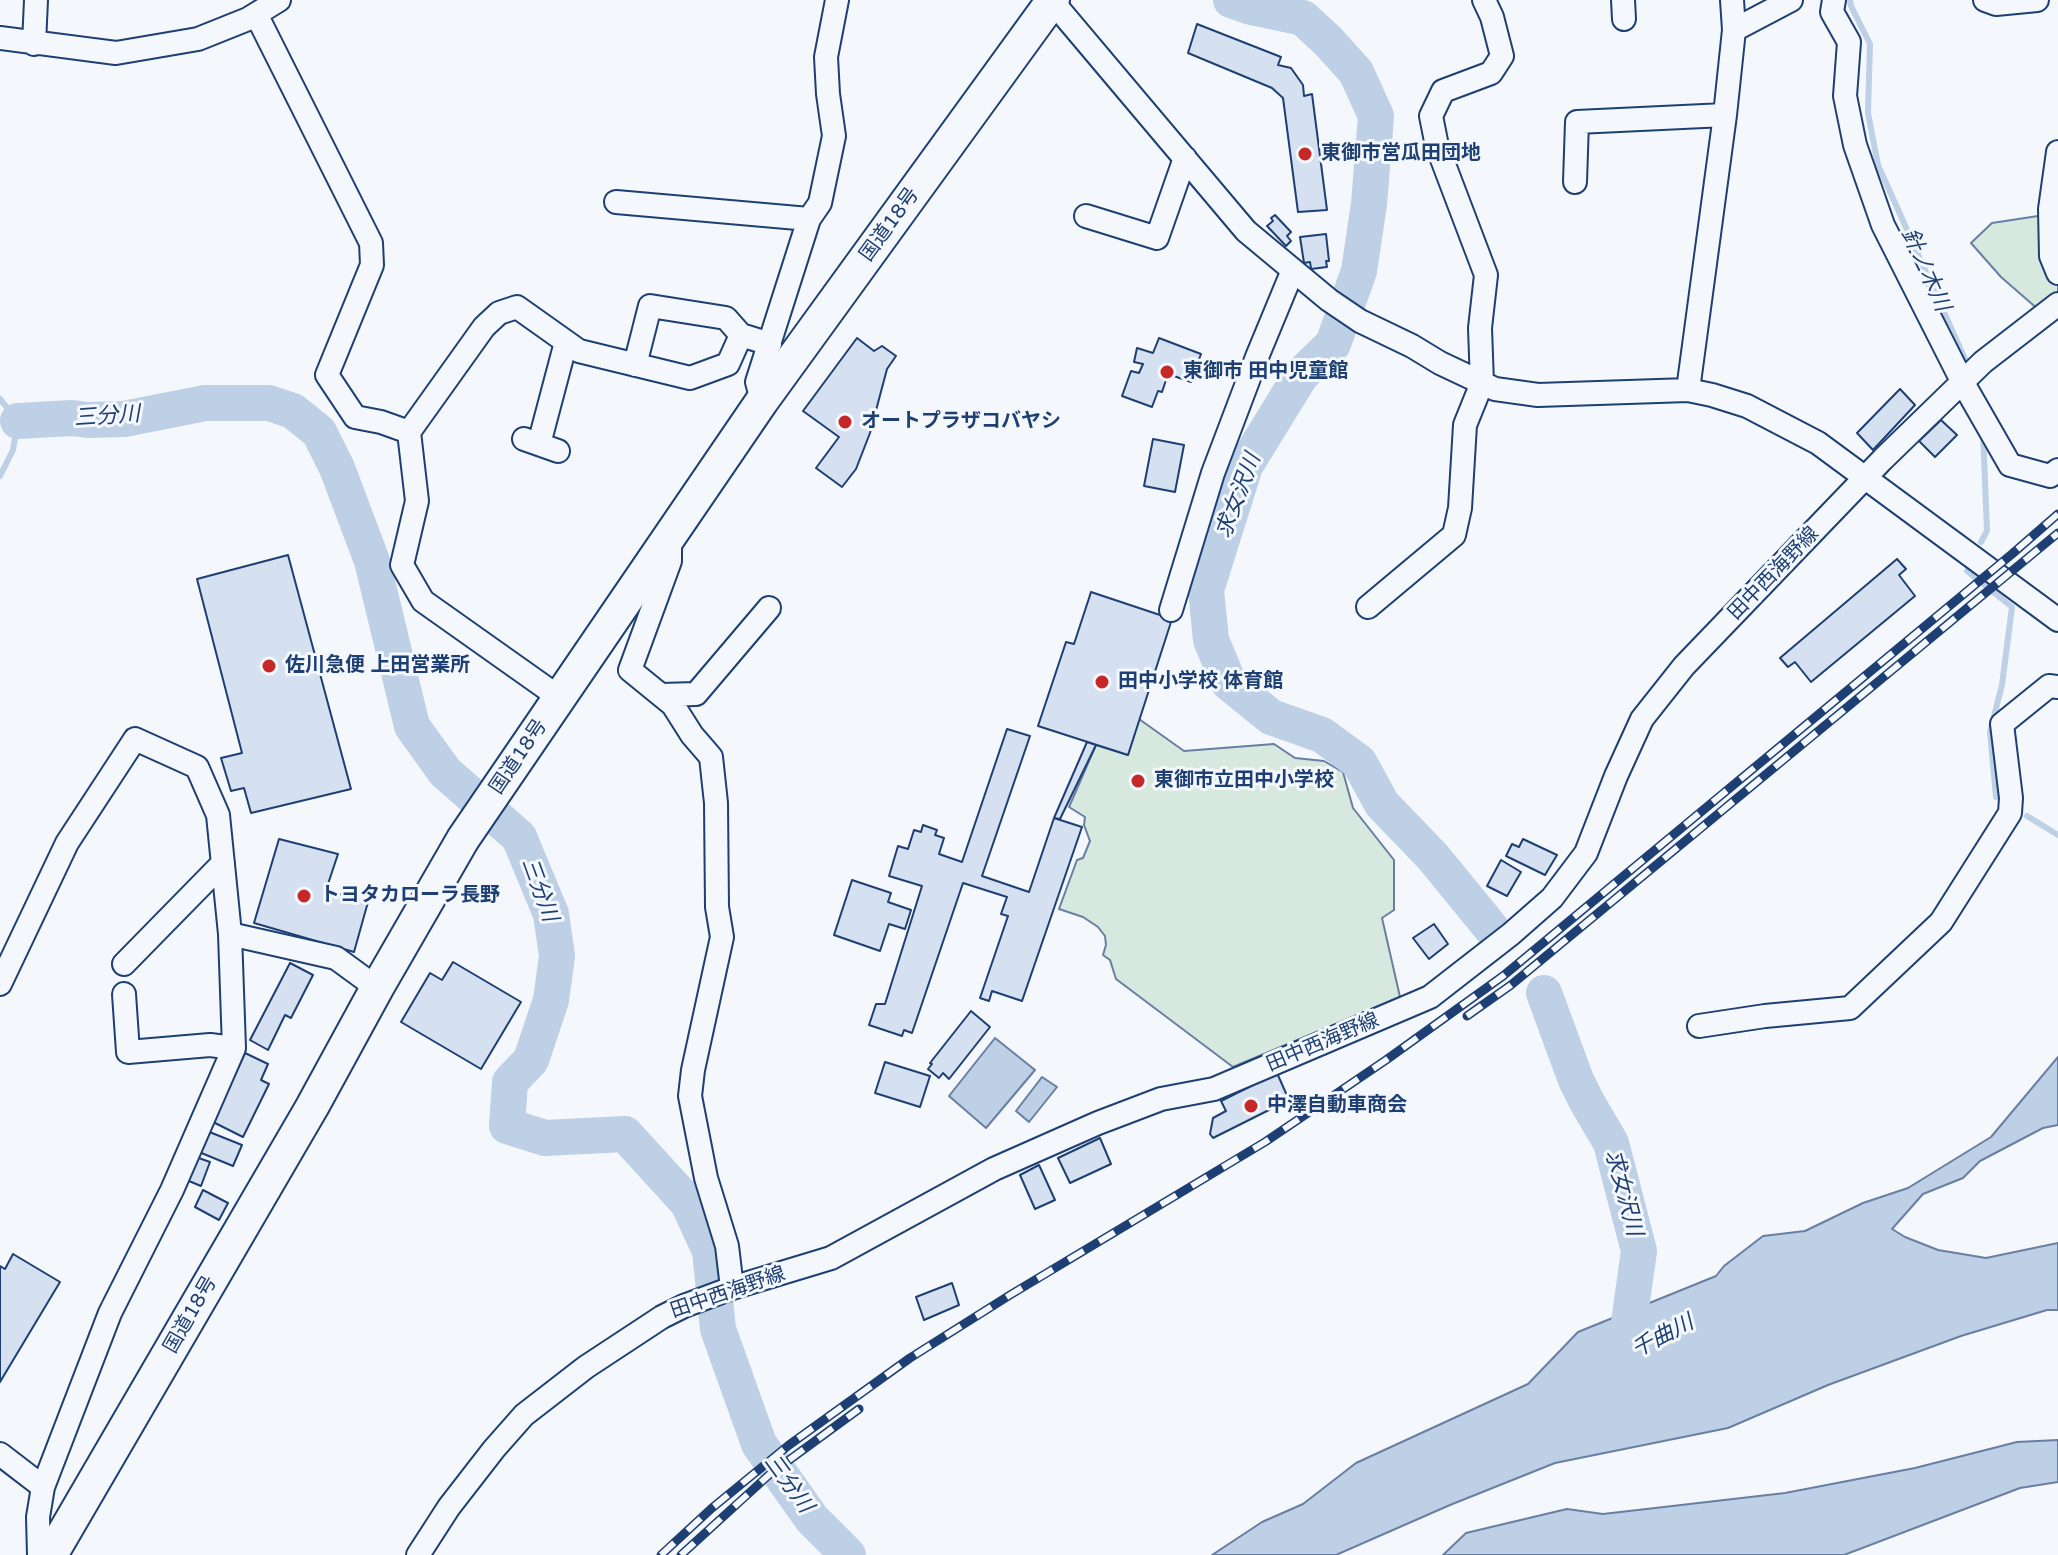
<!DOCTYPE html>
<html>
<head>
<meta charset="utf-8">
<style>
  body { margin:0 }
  canvas { display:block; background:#f4f7fb }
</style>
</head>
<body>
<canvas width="2058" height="1555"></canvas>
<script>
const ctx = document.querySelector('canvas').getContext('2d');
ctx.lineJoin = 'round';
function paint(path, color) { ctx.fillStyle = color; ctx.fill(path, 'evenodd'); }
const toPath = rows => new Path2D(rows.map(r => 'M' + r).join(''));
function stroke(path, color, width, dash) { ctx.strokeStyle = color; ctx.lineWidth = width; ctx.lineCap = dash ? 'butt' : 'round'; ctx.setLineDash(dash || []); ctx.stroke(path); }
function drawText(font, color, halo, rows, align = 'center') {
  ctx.font = font + ' "Varela Round","Noto Sans JP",sans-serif'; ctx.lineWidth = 6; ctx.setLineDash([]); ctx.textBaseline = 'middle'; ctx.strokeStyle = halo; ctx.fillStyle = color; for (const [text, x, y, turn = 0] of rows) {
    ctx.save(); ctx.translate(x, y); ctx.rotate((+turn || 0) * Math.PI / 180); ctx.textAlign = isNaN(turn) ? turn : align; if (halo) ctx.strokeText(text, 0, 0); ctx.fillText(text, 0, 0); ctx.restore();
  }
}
const green = toPath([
  [2038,216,2048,226,2045,256,2058,284,2058,297,2040,311,2001,277,1971,243,1992,223,2038,216],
  [1139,719,1184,751,1274,744,1295,758,1324,761,1343,772,1353,808,1394,860,1394,910,1382,918,1400,997,1233,1067,1116,979,1110,960,1103,955,1106,945,1105,936,1098,927,1083,917,1059,909,1077,860,1083,858,1090,841,1084,825,1085,817,1069,807,1096,745,1128,755,1139,719]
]);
paint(green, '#d7e8df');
stroke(green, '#687fa3', 2);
const water = toPath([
  [995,1038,1035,1070,986,1128,949,1096,995,1038],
  [2058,1057,2058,1125,2043,1128,1980,1161,1963,1178,1923,1194,1892,1229,1905,1237,1938,1250,1986,1258,2058,1243,2058,1310,2047,1310,1961,1336,1828,1385,1728,1428,1555,1463,1450,1505,1336,1555,1212,1555,1262,1522,1303,1504,1356,1463,1528,1384,1578,1332,1716,1276,1724,1266,1763,1236,1805,1231,1863,1203,1908,1188,1991,1137,2058,1057],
  [1042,1077,1057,1087,1029,1122,1016,1111,1042,1077],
  [2058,1440,2058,1482,2020,1488,1844,1555,1443,1555,1466,1533,1567,1509,1603,1514,1785,1493,1915,1468,2017,1442,2058,1440]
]);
paint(water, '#bed0e5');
stroke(water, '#687fa3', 2);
stroke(toPath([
  [1850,0,1851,6,1870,44,1868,113,1878,165,1969,368],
  [0,399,18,421,13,450,0,476],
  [1981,542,1987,531,1983,432],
  [1967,571,2012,607,2002,685,1990,732,1996,797],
  [2027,816,2058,835]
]), '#bed0e5', 6);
stroke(toPath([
  [1231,0,1251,7,1303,18,1328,41,1356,72,1376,116,1369,204,1359,271,1333,344,1301,375,1245,466,1206,590,1211,640,1229,683,1271,717,1322,735,1359,762,1382,804,1433,857,1491,928],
  [18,421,72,418,88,420,124,419,205,403,269,403,293,411,319,432,337,468,372,561,412,726,445,772,519,837,551,914,557,956,551,1000,531,1060,510,1082,507,1126,545,1138,625,1134,688,1203,710,1251,718,1329,759,1444,812,1519,848,1555],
  [1544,993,1576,1080,1587,1102,1611,1143,1639,1251,1624,1358]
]), '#bed0e5', 36);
const building = toPath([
  [1197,24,1281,57,1278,65,1291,68,1303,85,1304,96,1312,94,1327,210,1298,212,1283,98,1272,88,1188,53,1197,24],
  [1275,215,1291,232,1287,236,1291,241,1286,246,1267,226,1273,221,1271,218,1275,215],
  [1326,234,1329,261,1326,261,1327,267,1311,269,1310,262,1304,263,1300,237,1326,234],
  [857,338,874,351,882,346,896,356,887,369,870,433,856,469,842,487,816,468,839,437,803,411,857,338],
  [1159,338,1201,354,1191,382,1168,374,1162,392,1158,391,1152,407,1122,396,1131,371,1139,373,1143,364,1134,362,1137,348,1153,353,1159,338],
  [1900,389,1915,405,1873,450,1857,433,1900,389],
  [1941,420,1957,435,1935,457,1919,441,1941,420],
  [1153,439,1184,445,1175,492,1144,486,1153,439],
  [288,555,351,789,251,813,244,788,231,791,221,758,242,753,197,579,288,555],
  [1897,559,1906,569,1899,575,1915,596,1811,682,1795,662,1788,667,1780,658,1897,559],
  [1091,592,1172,619,1128,755,1038,726,1066,642,1074,644,1091,592],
  [1007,729,1030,736,982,876,1029,892,1054,818,1082,827,1022,1001,992,991,989,1001,980,998,1008,916,1001,914,1007,897,963,883,912,1033,904,1030,902,1036,869,1025,876,1004,885,1004,922,886,889,876,898,846,908,849,914,830,921,832,923,825,937,830,935,835,944,838,939,854,962,862,1007,729],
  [1087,742,1096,745,1060,819,1054,818,1087,742],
  [279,839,338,854,326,890,368,902,354,952,254,923,279,839],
  [1523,839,1557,855,1545,875,1506,856,1512,844,1519,847,1523,839],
  [1501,860,1521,872,1507,896,1487,886,1501,860],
  [852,880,891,893,888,902,911,910,905,929,889,924,880,951,834,935,852,880],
  [1434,924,1448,944,1429,959,1413,938,1434,924],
  [453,962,521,1002,481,1069,401,1022,430,973,442,980,453,962],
  [290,963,313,975,291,1018,285,1015,268,1050,250,1040,290,963],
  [971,1011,990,1027,949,1079,943,1073,939,1078,928,1069,932,1064,930,1063,971,1011],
  [245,1053,268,1064,261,1080,269,1084,243,1137,213,1122,245,1053],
  [885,1062,930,1076,920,1107,875,1093,885,1062],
  [1277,1073,1289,1100,1213,1138,1210,1134,1213,1118,1226,1111,1221,1101,1277,1073],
  [207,1131,242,1145,233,1166,199,1152,207,1131],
  [1100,1138,1111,1164,1070,1183,1058,1158,1100,1138],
  [193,1156,210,1162,201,1186,184,1179,193,1156],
  [1039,1165,1055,1200,1035,1209,1020,1175,1039,1165],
  [203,1190,228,1203,219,1220,195,1207,203,1190],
  [13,1254,60,1282,0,1382,0,1266,5,1269,13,1254],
  [952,1283,959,1305,924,1320,916,1297,952,1283]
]);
paint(building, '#d5e0f0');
stroke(building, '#1d3f73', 2);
const minor = toPath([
  [1623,0,1624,19],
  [1834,0,1832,12,1849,42,1845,96,1855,145,1883,225,1963,383,2010,465,2050,476,2058,470],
  [1985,0,1996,4,2037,0],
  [1052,1,1246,231,1329,300,1360,321,1412,346,1440,363,1495,389,1538,395,1688,390,1712,395,1747,406,1818,443,2058,620],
  [256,14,371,243,372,265,327,375,355,417,381,422,409,432,417,501,402,565,423,601,560,698],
  [1734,30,1791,0],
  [0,38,116,53,198,39,248,19,279,0],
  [34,44,36,0],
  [2058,152,2050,209,2051,256,2058,273],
  [1575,182,1577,122,1725,115],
  [616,202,809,219],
  [1086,216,1157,238,1185,158],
  [635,365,650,306,726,318,741,335],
  [1688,390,1725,115,1734,30,1732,0],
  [762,401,757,382,809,219,820,203,834,136,828,94,826,57,837,0],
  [409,432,484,327,499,313,517,307,579,351,690,378,728,364,741,335,770,344],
  [524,439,558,451],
  [539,444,566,342],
  [670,539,670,561,630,670,673,705,692,735,711,757,716,803,717,907,722,937,693,1070,690,1096,706,1178,727,1246,732,1288],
  [1368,607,1454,535,1460,508,1465,425,1482,383,1480,328,1486,275,1437,146,1431,116,1443,91,1491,73,1502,56,1492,17,1484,0],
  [1171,610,1213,473,1257,357,1293,270],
  [661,695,696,694,769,608],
  [230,934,336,958,377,988],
  [124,964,223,863],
  [0,984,67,843,135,739,197,767,218,815,230,934,234,1048,172,1190,110,1313,43,1487,38,1517,39,1555],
  [124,994,128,1052,210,1045,234,1048],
  [1699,1026,1765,1016,1850,1008,1941,922,2010,813,2011,798,2002,724,2049,686,2058,687],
  [0,1454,43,1487],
  [418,1555,449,1507,494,1449,524,1415,586,1367,662,1317,684,1306,732,1288,831,1258,994,1169,1098,1123,1161,1099,1214,1089,1430,997,1511,934,1552,898,1586,853,1616,776,1642,719,1684,666,1883,459,1983,362,2058,304]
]);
const highway = toPath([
  [51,1555,312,1107,377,988,463,839,762,401,1053,0]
]);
stroke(minor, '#1d3f73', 26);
stroke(highway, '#1d3f73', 36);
stroke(minor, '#f4f7fb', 22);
stroke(highway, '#f4f7fb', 32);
const rail = toPath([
  [1467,1016,1511,985,2058,533],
  [661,1555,712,1508,789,1445,910,1358,1010,1295,1265,1142,1386,1060,1503,976,2012,554,2058,514],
  [681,1555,770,1474,859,1409]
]);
stroke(rail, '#1d3f73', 9);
stroke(rail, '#f4f7fb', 6, [18]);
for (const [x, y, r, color] of [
  [1305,154,8,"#c62828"],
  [1167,372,8,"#c62828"],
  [845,422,8,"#c62828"],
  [269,666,8,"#c62828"],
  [1102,682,8,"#c62828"],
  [1138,781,8,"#c62828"],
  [304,896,8,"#c62828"],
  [1251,1106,8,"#c62828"]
]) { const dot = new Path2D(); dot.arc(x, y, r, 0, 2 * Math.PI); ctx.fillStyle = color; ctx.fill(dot); stroke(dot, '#f4f7fb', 3); }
drawText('bold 20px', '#1d3f73', '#f4f7fb', [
  ["東御市営瓜田団地",1321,154],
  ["東御市 田中児童館",1183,372],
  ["オートプラザコバヤシ",861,422],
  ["佐川急便 上田営業所",285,666],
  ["田中小学校 体育館",1118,682],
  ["東御市立田中小学校",1154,781],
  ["トヨタカローラ長野",320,896],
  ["中澤自動車商会",1267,1106]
], 'left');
drawText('20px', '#1d3f73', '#f4f7fb', [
  ["国道18号",890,225,-54],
  ["田中西海野線",1774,574,-46],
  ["国道18号",519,757,-56],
  ["田中西海野線",1323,1043,-23],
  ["田中西海野線",728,1293,-19],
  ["国道18号",191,1315,-60]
]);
drawText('italic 22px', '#1d3f73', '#f4f7fb', [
  ["針ノ木川",1925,270,66],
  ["三分川",107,417,-4],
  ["求女沢川",1239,496,-69],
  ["三分川",539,890,70],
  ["求女沢川",1623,1193,75],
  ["千曲川",1663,1337,-28],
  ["三分川",788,1484,54]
]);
</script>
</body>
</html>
